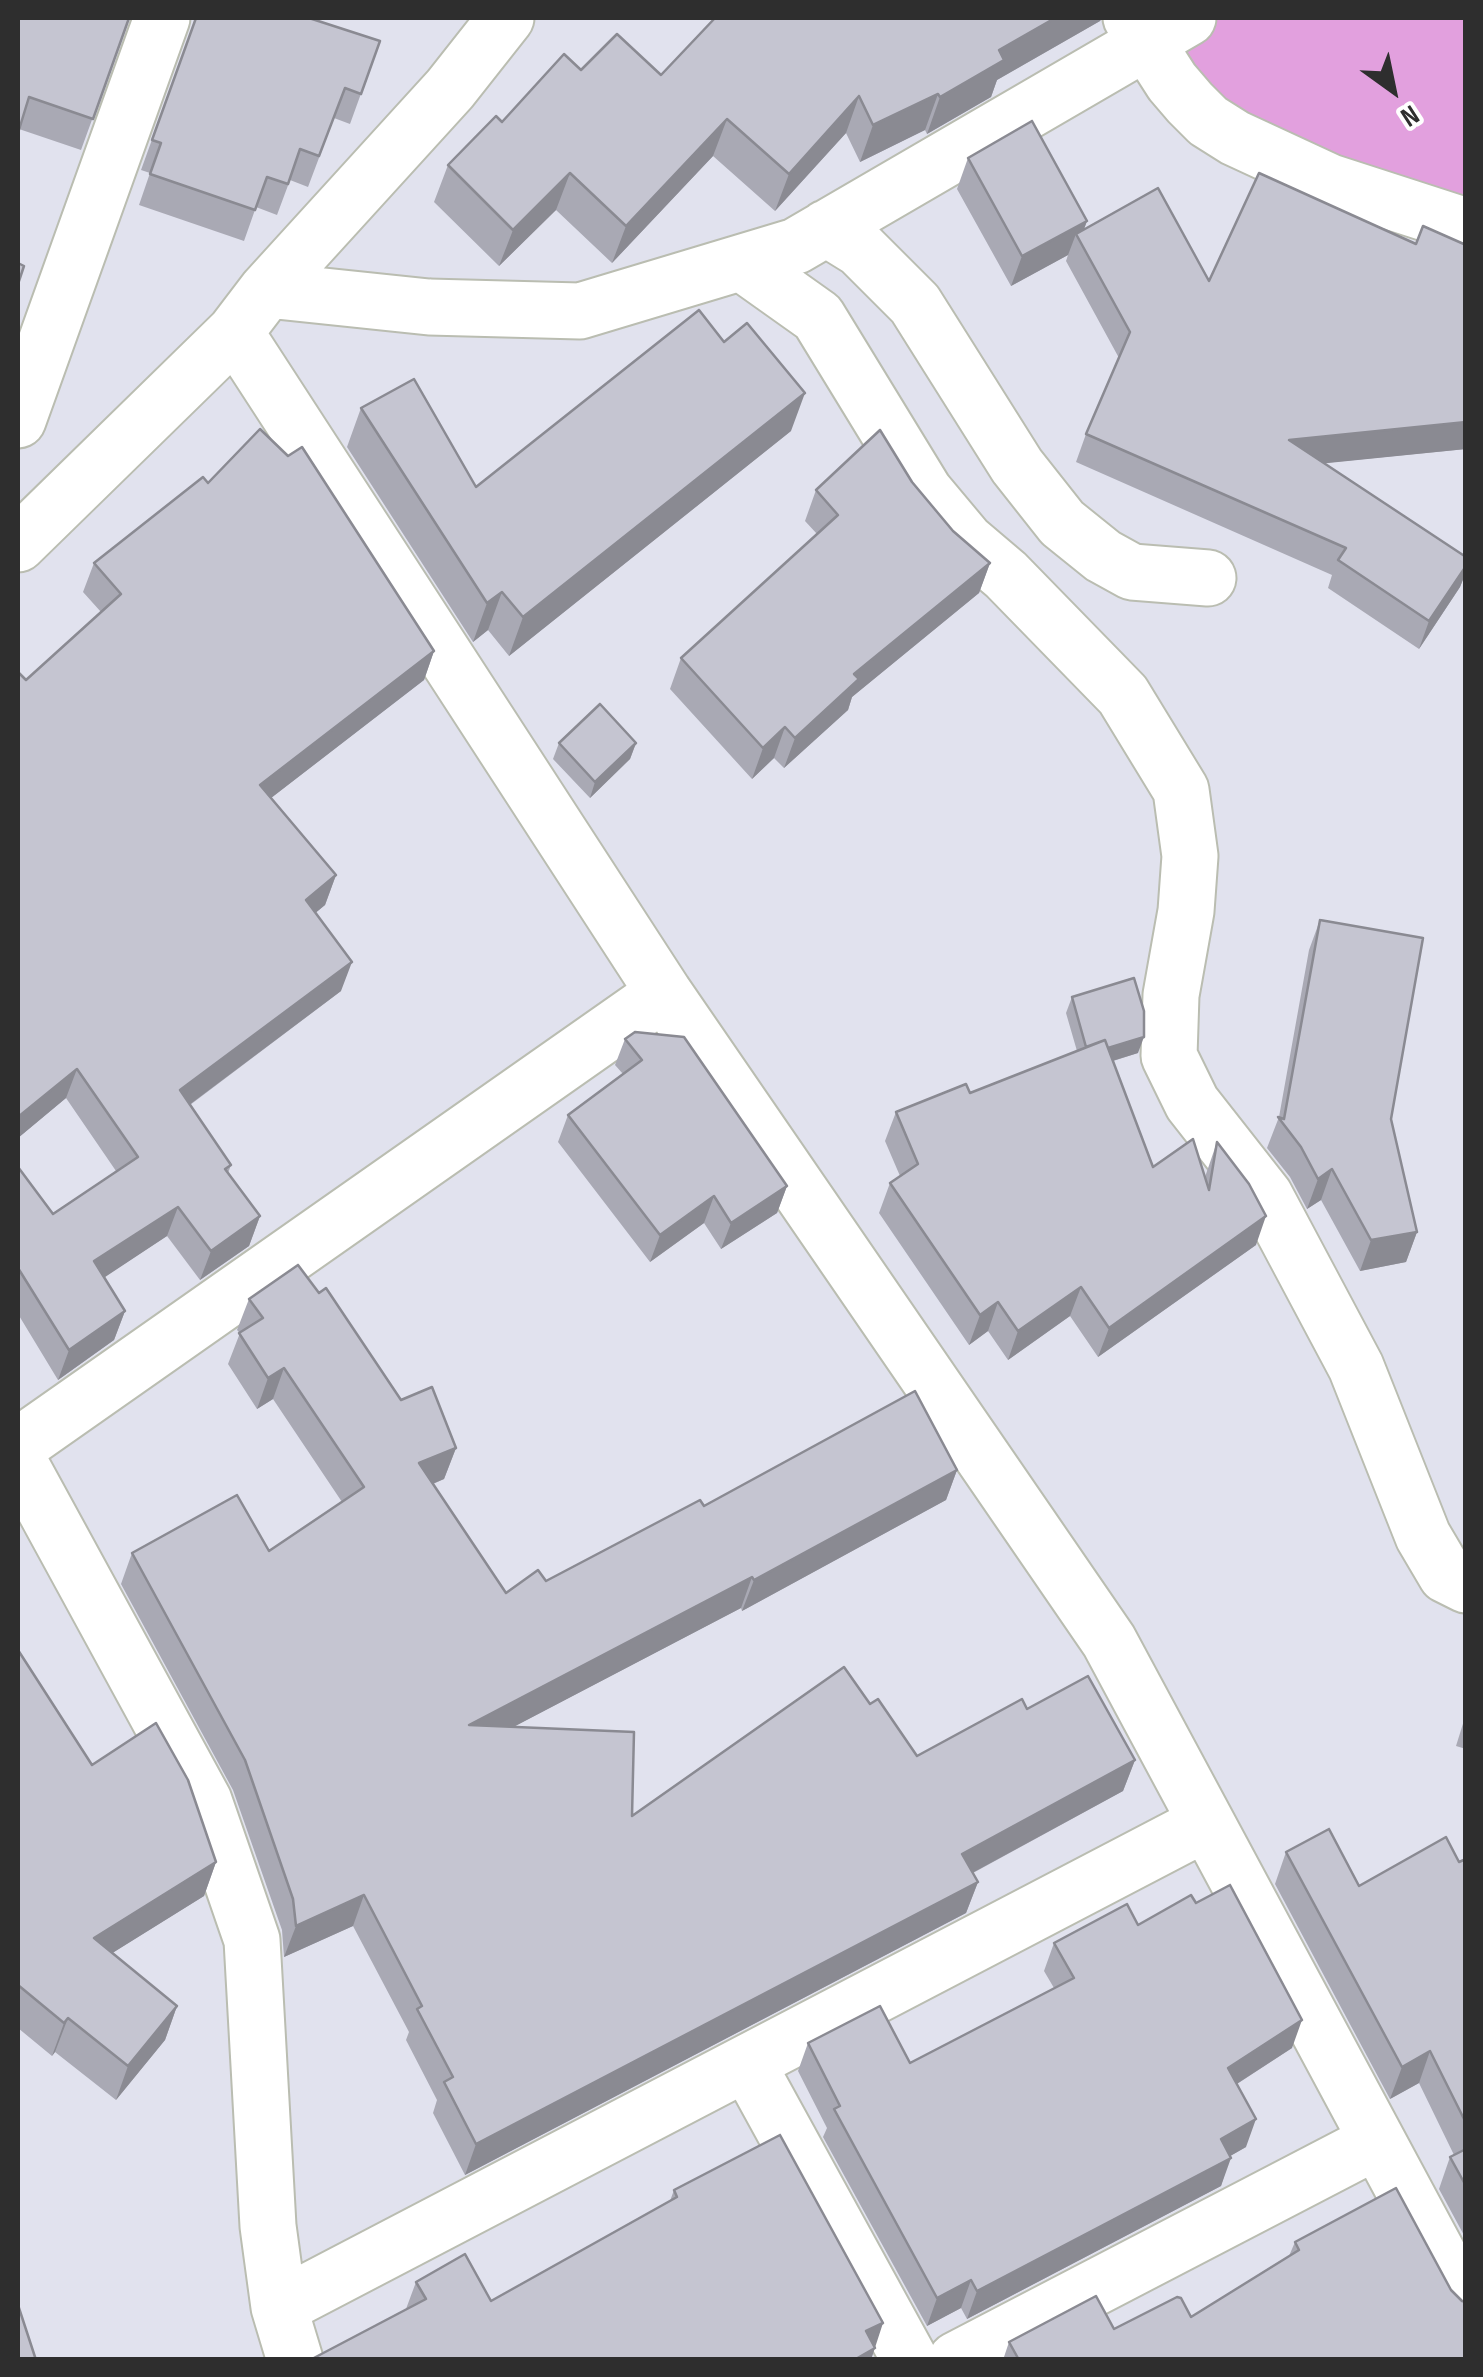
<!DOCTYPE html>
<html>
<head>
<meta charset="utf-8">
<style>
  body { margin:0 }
  #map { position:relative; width:1483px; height:2377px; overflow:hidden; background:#e1e2ee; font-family:"Sofia Sans Condensed",sans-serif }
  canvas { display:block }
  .frame { position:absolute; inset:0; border:20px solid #2e2e2e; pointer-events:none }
  .north { position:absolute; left:1343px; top:40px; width:100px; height:100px; -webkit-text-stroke:8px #fff; paint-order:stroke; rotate:147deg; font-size:28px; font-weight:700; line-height:40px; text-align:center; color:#2e2e2e }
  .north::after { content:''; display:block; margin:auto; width:35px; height:45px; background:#2e2e2e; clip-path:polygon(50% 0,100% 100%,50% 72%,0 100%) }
</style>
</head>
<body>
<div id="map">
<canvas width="1483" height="2377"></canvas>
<div class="frame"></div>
<div class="north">N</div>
</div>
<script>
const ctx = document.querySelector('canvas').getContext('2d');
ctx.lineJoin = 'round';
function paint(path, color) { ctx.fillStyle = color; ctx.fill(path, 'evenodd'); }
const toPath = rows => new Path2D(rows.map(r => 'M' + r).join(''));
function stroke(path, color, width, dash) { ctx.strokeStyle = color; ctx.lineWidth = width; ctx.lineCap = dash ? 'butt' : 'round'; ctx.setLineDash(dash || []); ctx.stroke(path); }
paint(toPath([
  [1205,18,1465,18,1465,216,1292,158,1160,44]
]), '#e2a0de');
const minor = toPath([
  [1131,18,1172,82,1190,103,1208,121,1235,138,1330,182,1466,226],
  [826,228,860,249,915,304,1017,466,1062,523,1103,556,1132,572,1208,578],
  [742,263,818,317,925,492,966,541,1006,575,1123,695,1181,790,1190,856,1186,911,1171,995,1169,1056,1192,1103,1265,1196,1356,1367,1423,1536,1446,1575,1466,1585],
  [267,290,429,307,580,311,796,246,1188,18],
  [235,332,664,993,1109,1641,1466,2306],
  [18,420,162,18],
  [18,544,235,332,267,290,450,89,506,18],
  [18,1446,664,993],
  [18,1460,204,1801,252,1940,268,2226,279,2307,295,2360],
  [747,2063,910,2360],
  [279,2307,1206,1823],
  [956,2360,1377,2141]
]);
stroke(minor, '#babdb1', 59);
stroke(minor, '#fff', 55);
paint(toPath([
  [18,18,129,18,81,150,19,129],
  [196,18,380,41,350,124,334,118,308,187,290,180,277,215,256,207,244,241,139,205,150,173,141,170],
  [715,18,1102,18,1100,21,997,80,991,97,927,134,925,130,860,162,846,133,775,211,713,156,612,263,556,210,499,266,434,202,448,165,502,122,581,70,661,75],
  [968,158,1087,221,1084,229,1209,281,1416,244,1466,245,1466,449,1324,463,1466,557,1466,572,1460,587,1419,649,1328,588,1332,575,1076,462,1086,434,1119,358,1066,261,1068,255,1011,286,957,189],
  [361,408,476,487,791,431,509,656,488,630,473,642,347,447],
  [912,482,953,531,990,563,979,593,852,697,848,710,784,768,774,758,752,779,670,689,681,658,817,534,805,521,816,490],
  [208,483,434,651,424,680,271,798,336,875,325,905,315,913,341,991,190,1105,231,1165,228,1173,260,1216,249,1246,200,1280,167,1236,104,1277,125,1311,114,1340,58,1380,18,1314,18,1167,53,1214,116,1171,66,1098,18,1138,18,672,26,680,101,612,83,592,94,563],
  [559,743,636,743,630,759,590,798,553,759],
  [1320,920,1391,1119,1417,1232,1406,1262,1360,1271,1321,1200,1307,1209,1290,1177,1267,1148,1279,1117,1309,950],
  [1072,997,1138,1053,1113,1061,1153,1167,1205,1177,1217,1142,1256,1245,1098,1357,1070,1316,1008,1360,988,1331,969,1345,879,1213,890,1183,900,1176,885,1141,896,1112,970,1093,1077,1051,1066,1013],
  [625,1039,787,1186,777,1213,721,1249,704,1223,650,1262,558,1142,568,1115,623,1074,615,1065],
  [249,1299,401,1400,456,1448,444,1479,433,1484,506,1593,546,1581,704,1506,957,1470,946,1500,742,1611,741,1608,513,1727,632,1816,870,1704,917,1756,1027,1709,1135,1760,1123,1791,973,1873,978,1882,966,1913,465,2175,433,2113,437,2100,406,2040,409,2032,353,1926,284,1957,282,1930,233,1790,121,1584,132,1553,269,1551,342,1502,273,1399,257,1409,228,1364,240,1333,237,1330],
  [18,1650,92,1765,216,1862,204,1896,112,1953,177,2006,165,2040,116,2100,55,2052,52,2056,18,2028],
  [1466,1714,1466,1749,1456,1746],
  [1286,1852,1359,1886,1459,1862,1466,1859,1466,2239,1439,2189,1450,2157,1454,2155,1419,2083,1390,2099,1275,1884],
  [1138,1925,1292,2048,1237,2084,1246,2147,1230,2156,1221,2186,967,2319,961,2308,927,2326,823,2137,827,2128,798,2071,808,2043,910,2063,1054,1988,1044,1971,1054,1943],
  [674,2190,874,2347,871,2360,310,2360,406,2309,416,2282,491,2301,670,2201],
  [1295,2242,1451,2290,1462,2301,1466,2360,1003,2360,1009,2342,1114,2329,1191,2317,1289,2256]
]), '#a9a9b4');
paint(toPath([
  [1055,18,1102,18,1100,21,997,80,991,97,927,134,940,97,999,50],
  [938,94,925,130,860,162,873,125],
  [859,96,846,133,775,211,789,174],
  [727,119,713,156,612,263,626,226],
  [570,173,556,210,499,266,513,230],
  [1087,221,1080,240,1076,234,1068,255,1011,286,1022,256],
  [805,393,791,431,509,656,523,617],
  [1466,422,1466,449,1279,468,1289,440],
  [990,563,979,593,852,697,848,710,784,768,795,738,854,674],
  [1466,566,1466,572,1460,587,1419,649,1429,621],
  [502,592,488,630,473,642,487,603],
  [434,651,424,680,249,815,260,785],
  [785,727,774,758,752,779,763,748],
  [636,743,630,759,590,798,595,782],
  [336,875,325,905,295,930,306,900],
  [352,962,341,991,169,1120,180,1090],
  [1144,1037,1138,1053,1083,1070,1088,1054],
  [77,1069,66,1098,18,1138,18,1117],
  [1332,1169,1321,1200,1307,1209,1318,1179],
  [787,1186,777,1213,721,1249,731,1223],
  [714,1196,704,1223,650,1262,660,1235],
  [178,1207,167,1236,84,1291,94,1261],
  [260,1216,249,1246,200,1280,211,1251],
  [1266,1216,1256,1245,1098,1357,1109,1328],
  [1417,1232,1406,1262,1360,1271,1371,1240],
  [1081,1287,1070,1316,1008,1360,1018,1331],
  [998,1302,988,1331,969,1345,980,1315],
  [125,1311,114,1340,58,1380,69,1350],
  [284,1368,273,1399,257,1409,268,1378],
  [456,1448,444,1479,408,1494,419,1463],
  [957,1470,946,1500,742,1611,754,1580],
  [752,1577,741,1608,458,1756,469,1725],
  [1135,1760,1123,1791,950,1885,962,1854],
  [216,1862,204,1896,82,1972,94,1938],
  [978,1882,966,1913,465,2175,476,2144],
  [364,1895,353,1926,284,1957,296,1926],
  [177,2006,165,2040,116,2100,128,2066],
  [68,2018,55,2052,52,2056,64,2023],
  [1302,2020,1292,2048,1218,2096,1228,2068],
  [1430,2051,1419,2083,1390,2099,1402,2067],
  [1256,2119,1246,2147,1211,2167,1221,2139],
  [1231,2158,1221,2186,967,2319,977,2291],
  [971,2280,961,2308,927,2326,937,2298],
  [883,2323,871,2360,854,2360,866,2331]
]), '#8a8a92');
const building = toPath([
  [18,18,129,18,93,119,29,97,18,133,18,18],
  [196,18,309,18,380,41,361,94,345,88,319,156,300,149,288,184,267,177,255,210,150,174,161,143,152,140,196,18],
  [715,18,1055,18,999,50,1004,60,940,97,938,94,873,125,859,96,789,174,727,119,626,226,570,173,513,230,448,165,496,116,502,122,564,54,581,70,617,34,661,75,715,18],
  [1032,121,1087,221,1022,256,968,158,1032,121],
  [1259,173,1416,244,1423,226,1466,245,1466,422,1289,440,1466,557,1466,566,1429,621,1338,560,1346,548,1086,434,1130,332,1076,234,1158,188,1209,281,1259,173],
  [18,263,24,266,18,284,18,263],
  [699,310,724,342,747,323,805,393,523,617,502,592,487,603,361,408,414,379,476,487,699,310],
  [260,429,288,456,302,447,434,651,260,785,336,875,306,900,352,962,180,1090,231,1165,225,1169,260,1216,211,1251,178,1207,94,1261,125,1311,69,1350,18,1268,18,1167,53,1214,138,1157,77,1069,18,1117,18,672,26,680,121,594,94,563,203,477,208,483,260,429],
  [880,430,912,482,953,531,990,563,854,674,859,679,795,738,785,727,763,748,681,658,838,515,816,490,880,430],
  [600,704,636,743,595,782,559,743,600,704],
  [1320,920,1423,938,1391,1119,1417,1232,1371,1240,1332,1169,1318,1179,1301,1147,1278,1117,1284,1119,1320,920],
  [1134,978,1144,1011,1144,1037,1108,1048,1105,1040,1086,1047,1072,997,1134,978],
  [635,1032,684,1037,787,1186,731,1223,714,1196,660,1235,568,1115,642,1060,625,1039,635,1032],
  [1105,1040,1153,1167,1193,1139,1209,1190,1217,1142,1249,1184,1266,1216,1109,1328,1081,1287,1018,1331,998,1302,980,1315,890,1183,918,1164,896,1112,966,1084,970,1093,1105,1040],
  [298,1265,319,1293,326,1288,401,1400,432,1387,456,1448,419,1463,506,1593,538,1570,546,1581,700,1500,704,1506,915,1391,957,1470,754,1580,752,1577,469,1725,634,1732,632,1816,844,1667,870,1704,878,1699,917,1756,1022,1699,1027,1709,1088,1676,1135,1760,962,1854,978,1882,476,2144,444,2082,453,2077,417,2009,422,2006,364,1895,296,1926,293,1899,245,1760,132,1553,237,1495,269,1551,364,1487,284,1368,268,1378,239,1333,263,1318,249,1299,298,1265],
  [18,1650,92,1765,156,1723,188,1780,216,1862,94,1938,177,2006,128,2066,68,2018,64,2023,18,1985,18,1650],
  [1329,1829,1359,1886,1446,1837,1459,1862,1466,1859,1466,2123,1430,2051,1402,2067,1286,1852,1329,1829],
  [1230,1885,1302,2020,1228,2068,1256,2119,1221,2139,1231,2158,977,2291,971,2280,937,2298,834,2109,840,2106,808,2043,880,2006,910,2063,1074,1978,1054,1943,1127,1904,1138,1925,1191,1895,1196,1903,1230,1885],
  [780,2135,883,2323,866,2331,875,2348,854,2360,310,2360,426,2299,416,2282,465,2254,491,2301,677,2197,674,2190,780,2135],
  [1466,2149,1466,2186,1450,2157,1466,2149],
  [1396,2188,1451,2290,1462,2301,1466,2302,1466,2360,1019,2360,1009,2342,1096,2296,1114,2329,1177,2297,1181,2298,1191,2317,1299,2250,1295,2242,1396,2188],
  [18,2305,36,2360,18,2360,18,2305]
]);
paint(building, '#c5c5d1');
stroke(building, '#8a8a92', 2.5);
</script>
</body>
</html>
